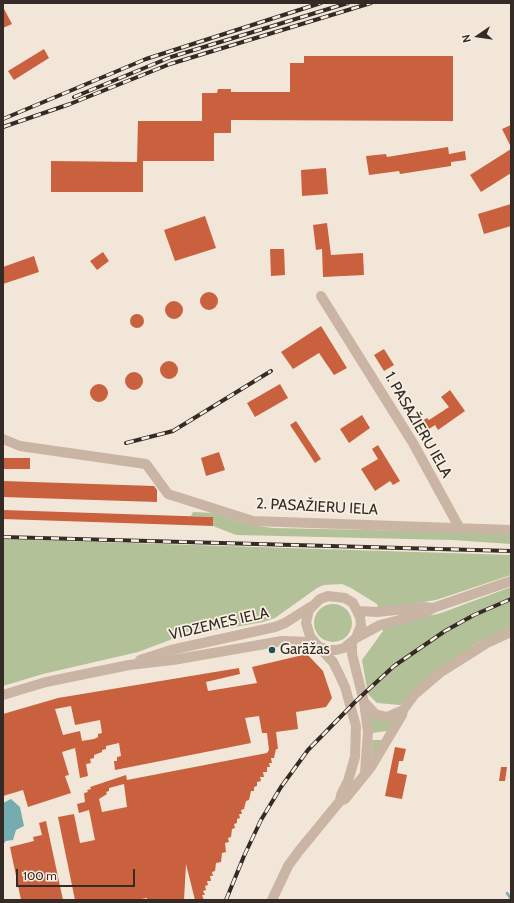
<!DOCTYPE html>
<html>
<head>
<meta charset="utf-8">
<style>
  body { margin:0 }
  #map { position:relative; width:514px; height:903px; overflow:hidden; background:#f2e6d8; font-family:Cabin,sans-serif }
  canvas { display:block }
  .frame { position:absolute; inset:0; border:4px solid #352b26; pointer-events:none }
  .north { position:absolute; left:458px; top:16px; width:40px; height:40px; -webkit-text-stroke:3px #f9f0e4; paint-order:stroke; rotate:257deg; font-size:11px; font-weight:700; line-height:16px; text-align:center; color:#352b26 }
  .north::after { content:''; display:block; margin:auto; width:14px; height:18px; background:#352b26; clip-path:polygon(50% 0,100% 100%,50% 72%,0 100%) }
  .scale { position:absolute; left:16px; top:869px; width:119px; height:18px; box-sizing:border-box; border:2px solid #352b26; border-top:0; padding-left:5px; font-size:12px; line-height:14px; white-space:nowrap; color:#352b26; -webkit-text-stroke:3px #f9f0e4; paint-order:stroke }
</style>
</head>
<body>
<div id="map">
<canvas width="514" height="903"></canvas>
<div class="frame"></div>
<div class="north">N</div>
<div class="scale">100 m</div>
</div>
<script>
const ctx = document.querySelector('canvas').getContext('2d');
ctx.lineJoin = 'round';
function paint(path, color) { ctx.fillStyle = color; ctx.fill(path, 'evenodd'); }
const toPath = rows => new Path2D(rows.map(r => 'M' + r).join(''));
function stroke(path, color, width, dash) { ctx.strokeStyle = color; ctx.lineWidth = width; ctx.lineCap = dash ? 'butt' : 'round'; ctx.setLineDash(dash || []); ctx.stroke(path); }
function drawText(font, color, halo, rows, align = 'center') {
  ctx.font = font + ' Cabin,sans-serif'; ctx.lineWidth = 3.5; ctx.setLineDash([]); ctx.textBaseline = 'middle'; ctx.strokeStyle = halo; ctx.fillStyle = color; for (const [text, x, y, turn = 0] of rows) {
    ctx.save(); ctx.translate(x, y); ctx.rotate((+turn || 0) * Math.PI / 180); ctx.textAlign = isNaN(turn) ? turn : align; if (halo) ctx.strokeText(text, 0, 0); ctx.fillText(text, 0, 0); ctx.restore();
  }
}
paint(toPath([
  [193,512,212,513,250,525,273,528,511,533,511,544,452,540,236,535,213,526,213,517,191,516],
  [3,539,511,555,511,575,436,600,378,609,377,604,351,588,342,584,324,585,317,588,275,618,263,622,218,630,204,628,182,633,170,640,138,652,43,674,3,686],
  [511,587,511,627,479,642,422,682,400,705,377,703,368,694,362,660,383,631,382,628,441,613],
  '314 623a19 19 0 1 1 38 0a19 19 0 1 1-38 0Z',
  [369,715,395,719,387,731,371,733],
  [372,740,383,740,371,759]
]), '#b3c198');
paint(toPath([
  [11,799,20,807,24,826,16,830,13,840,6,841,3,844,3,803]
]), '#76acaf');
stroke(toPath([
  [507,893,511,899]
]), '#76acaf', 2.5);
paint(toPath([
  [3,7,12,24,3,28],
  [44,49,49,58,14,80,8,71],
  [304,56,453,56,453,121,231,120,231,133,214,133,214,161,143,161,143,192,51,192,51,161,137,162,138,121,202,121,202,93,217,93,218,89,231,89,231,92,290,92,290,63,304,63],
  [511,125,511,147,502,129],
  [448,147,449,154,465,151,466,160,451,162,451,166,400,174,399,171,369,175,366,156,386,154,387,157],
  [511,149,511,173,481,192,470,175],
  [326,168,328,194,302,196,301,170],
  [511,204,511,226,484,234,478,214],
  [205,216,216,248,175,261,164,230],
  [327,223,331,255,363,253,364,275,323,277,322,249,316,250,313,225],
  [270,249,284,249,285,275,271,276],
  [103,252,109,261,97,270,90,261],
  [34,256,39,272,3,284,3,267],
  '200 301a9 9 0 1 1 18 0a9 9 0 1 1-18 0Z',
  '165 310a9 9 0 1 1 18 0a9 9 0 1 1-18 0Z',
  '130 321a7 7 0 1 1 14 0a7 7 0 1 1-14 0Z',
  [321,326,347,368,334,375,319,353,293,369,281,352],
  [384,349,394,365,384,371,374,355],
  '160 370a9 9 0 1 1 18 0a9 9 0 1 1-18 0Z',
  '125 381a9 9 0 1 1 18 0a9 9 0 1 1-18 0Z',
  '90 393a9 9 0 1 1 18 0a9 9 0 1 1-18 0Z',
  [280,384,288,398,255,417,247,403],
  [450,390,465,411,438,430,435,425,420,435,414,426,427,418,429,420,449,407,441,397],
  [362,415,370,428,349,443,340,429],
  [296,421,321,459,315,463,290,425],
  [378,445,400,481,393,485,390,481,375,491,361,469,378,459,372,449],
  [219,452,225,470,206,476,201,458],
  [3,458,30,458,30,469,3,469],
  [3,481,154,486,157,490,157,502,3,497],
  [3,510,213,517,213,526,3,519],
  [307,654,323,671,332,698,326,707,296,712,298,729,276,732,278,749,276,749,274,758,271,758,272,763,269,763,270,767,267,767,267,772,263,772,264,777,260,777,261,781,257,782,257,786,254,787,254,791,251,791,249,800,246,801,244,809,241,810,242,814,239,814,240,818,237,819,237,823,234,824,235,828,232,829,231,837,228,838,229,842,225,843,226,852,222,853,221,862,216,863,215,871,212,872,213,876,210,876,211,881,207,881,208,885,205,886,206,890,203,891,205,895,202,895,204,900,195,900,186,864,184,900,147,900,147,898,136,900,75,900,58,817,74,814,80,843,95,840,89,810,79,813,77,804,85,802,84,793,88,792,87,790,91,789,90,787,126,775,127,780,267,753,269,750,267,733,262,733,259,716,245,718,251,743,115,770,114,761,117,761,117,757,121,756,119,743,106,746,106,749,102,750,102,752,94,755,94,758,90,759,91,763,86,764,88,776,80,778,75,748,62,752,69,775,65,776,71,793,28,807,23,790,3,796,3,714,58,698,239,668,240,674,206,682,208,691,257,683,252,667],
  [71,706,75,725,100,720,102,733,98,734,98,737,94,739,82,741,80,731,63,735,55,709],
  [124,784,127,807,102,812,99,799,107,794,106,792,109,791,109,788],
  [395,747,406,749,403,761,399,761,397,773,407,775,402,799,385,796],
  [501,767,507,767,505,781,499,781],
  [46,821,63,900,21,900,10,847,34,841,33,837,42,835,39,823]
]), '#c9613e');
stroke(toPath([
  [321,296,413,443,459,527],
  [3,439,20,446,146,464,168,494,253,521,511,530],
  [358,611,377,612,424,607,433,608],
  [356,638,361,625,360,617,353,603,345,598,328,596,320,599,309,610,306,623,310,636,318,646,327,650,336,650,344,648,356,638,380,625,426,613,433,608,511,581],
  [352,643,352,654,364,702,375,714,387,717,403,710,414,695,441,672,487,643,511,632],
  [320,648,333,662,339,674,345,687,356,726,355,757,348,781,341,795,340,801],
  [140,660,171,650,275,627,285,623,312,606],
  [3,695,46,682,129,665,173,660,282,641,314,642],
  [364,702,368,732,365,772],
  [272,900,288,866,299,851,340,801,345,799,371,767,402,715,403,710]
]), '#cab5a4', 10);
const rail = toPath([
  [74,97,171,57,348,3],
  [3,119,146,59,321,3],
  [3,127,70,104,170,64,371,3],
  [126,443,173,431,271,371],
  [3,537,511,551],
  [226,900,244,856,261,820,281,787,308,750,356,701,394,666,445,631,474,615,511,599]
]);
stroke(rail, '#352b26', 4);
stroke(rail, '#f9f0e4', 2.5, [8]);
for (const [x, y, r, color] of [
  [272,650,4,"#1a5257"]
]) { const dot = new Path2D(); dot.arc(x, y, r, 0, 2 * Math.PI); ctx.fillStyle = color; ctx.fill(dot); stroke(dot, '#f9f0e4', 1.5); }
drawText('15px', '#352b26', '#f9f0e4', [
  ["1. PASAŽIERU IELA",418,425,60],
  ["2. PASAŽIERU IELA",317,507,3],
  ["VIDZEMES IELA",219,624,-13]
]);
drawText('15px', '#352b26', '#f9f0e4', [
  ["Garāžas",280,650]
], 'left');
</script>
</body>
</html>
